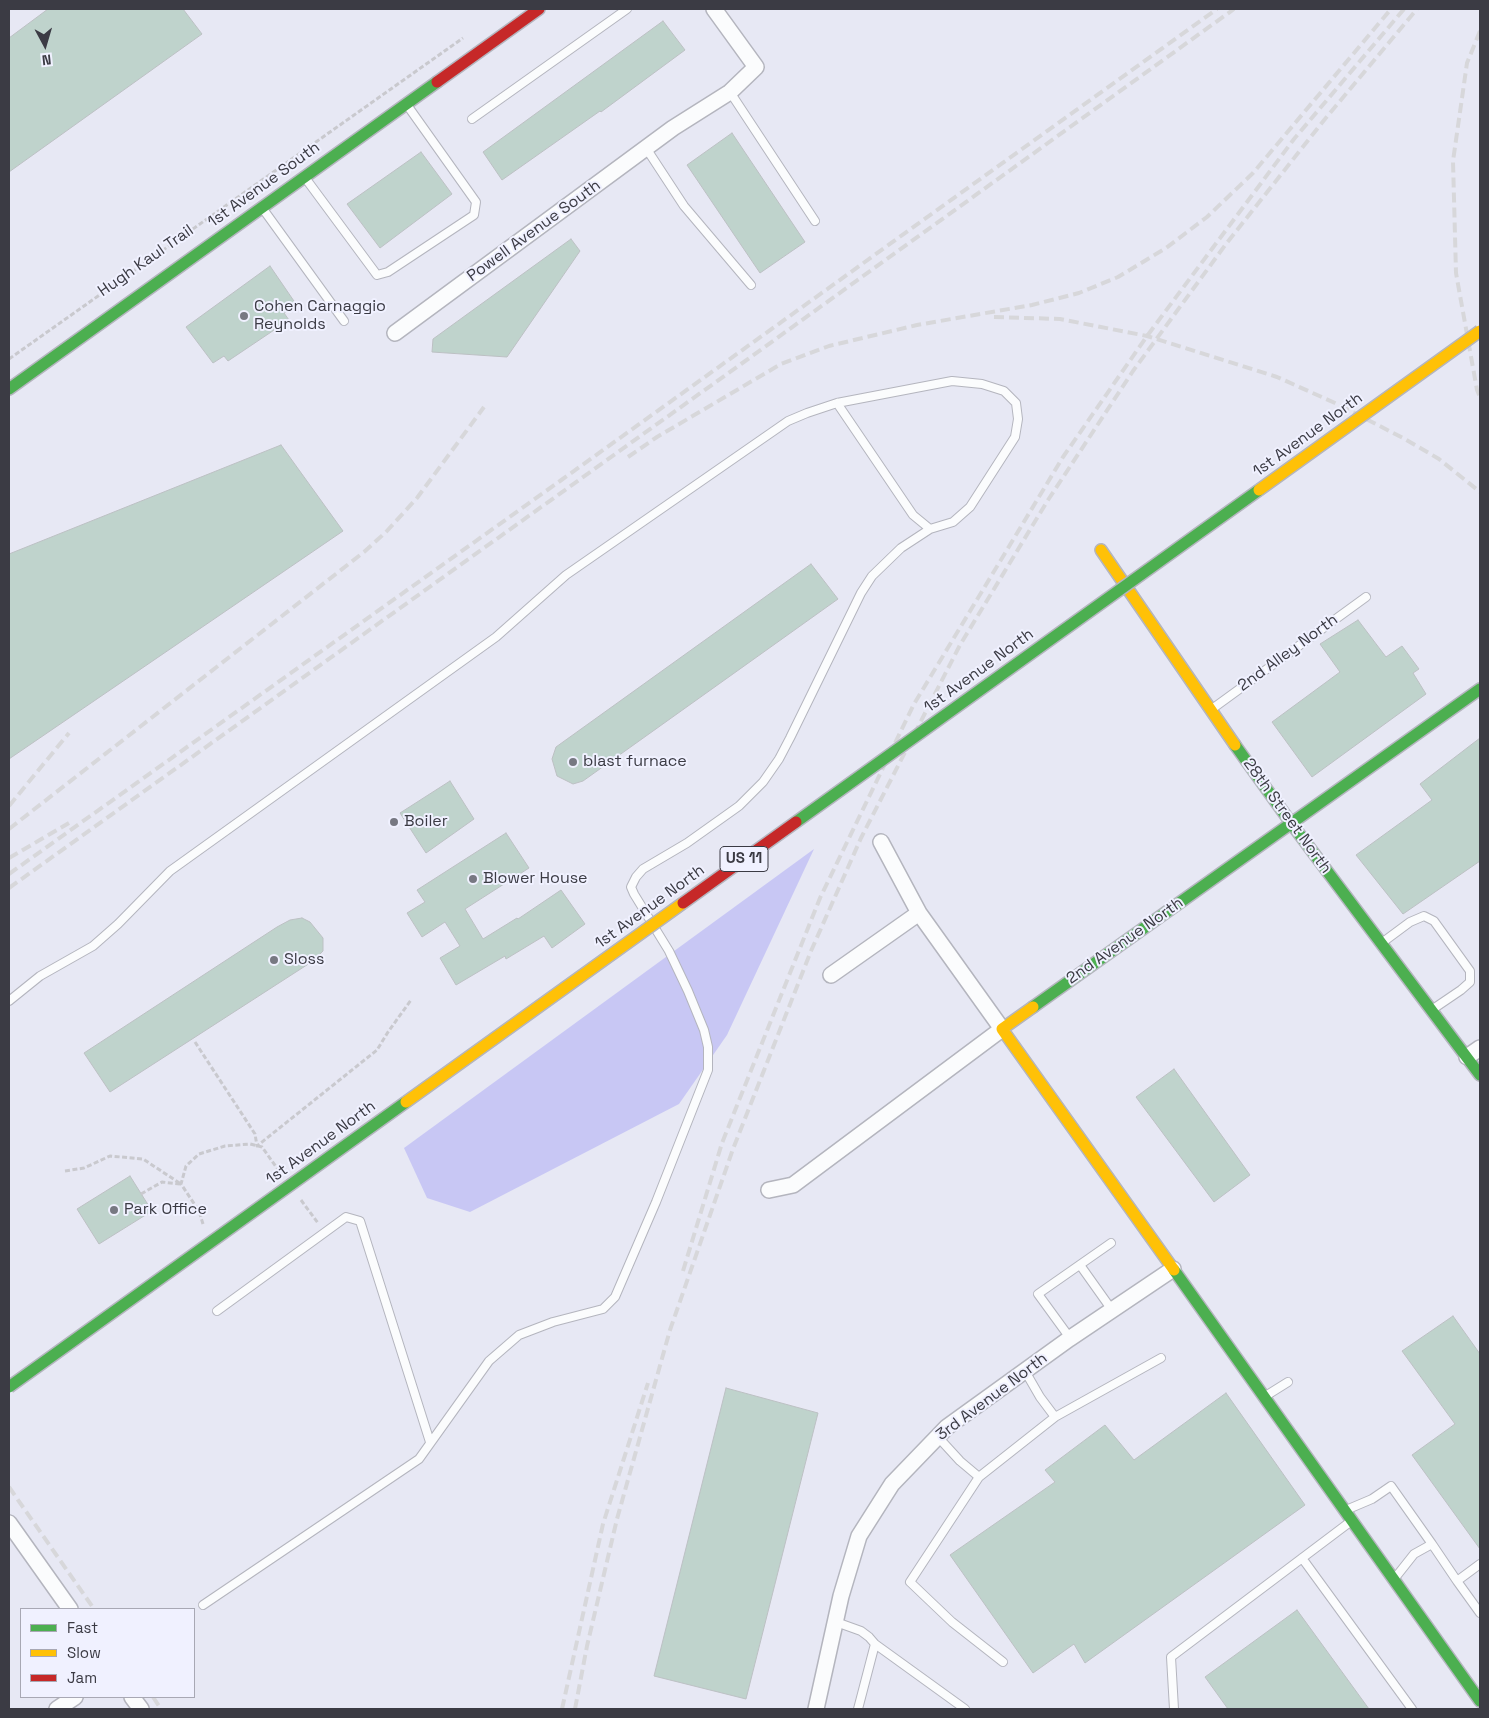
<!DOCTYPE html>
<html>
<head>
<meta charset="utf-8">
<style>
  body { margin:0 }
  #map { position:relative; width:1489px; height:1718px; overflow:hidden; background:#e7e8f4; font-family:"Space Grotesk",sans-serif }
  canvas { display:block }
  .frame { position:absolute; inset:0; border:10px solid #3b3b44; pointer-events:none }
  .legend { position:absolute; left:20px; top:1608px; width:175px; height:90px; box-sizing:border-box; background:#f0f1ff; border:1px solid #a8a8b4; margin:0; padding:6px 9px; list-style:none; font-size:15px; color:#3b3b44 }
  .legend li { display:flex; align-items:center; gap:10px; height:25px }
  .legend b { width:25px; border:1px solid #a8a8b4 }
  .north { position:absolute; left:20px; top:20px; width:50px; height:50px; -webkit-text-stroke:4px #f0f1ff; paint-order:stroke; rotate:174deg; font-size:14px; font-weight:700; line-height:20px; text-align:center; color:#3b3b44 }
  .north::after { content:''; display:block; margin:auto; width:18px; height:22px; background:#3b3b44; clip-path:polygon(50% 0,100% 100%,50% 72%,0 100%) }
</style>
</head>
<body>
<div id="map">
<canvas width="1489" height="1718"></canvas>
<div class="frame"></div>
<ul class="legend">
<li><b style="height:6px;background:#4caf50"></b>Fast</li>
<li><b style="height:6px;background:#ffc107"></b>Slow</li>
<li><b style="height:6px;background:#c62828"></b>Jam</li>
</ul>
<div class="north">N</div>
</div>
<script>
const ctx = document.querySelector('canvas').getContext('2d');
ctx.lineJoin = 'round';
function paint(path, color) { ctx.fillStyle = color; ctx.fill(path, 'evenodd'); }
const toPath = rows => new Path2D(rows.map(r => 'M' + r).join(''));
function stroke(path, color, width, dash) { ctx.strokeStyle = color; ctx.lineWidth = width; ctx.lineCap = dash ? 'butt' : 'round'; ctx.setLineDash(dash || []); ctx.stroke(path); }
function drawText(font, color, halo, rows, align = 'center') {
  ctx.font = font + ' "Space Grotesk",sans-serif'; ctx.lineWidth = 4; ctx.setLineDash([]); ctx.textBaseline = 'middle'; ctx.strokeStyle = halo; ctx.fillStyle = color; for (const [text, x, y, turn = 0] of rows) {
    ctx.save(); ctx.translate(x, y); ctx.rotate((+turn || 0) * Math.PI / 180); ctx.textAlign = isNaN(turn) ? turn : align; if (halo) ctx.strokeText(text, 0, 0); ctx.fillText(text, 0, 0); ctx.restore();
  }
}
paint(toPath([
  [814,849,727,1035,679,1104,470,1212,427,1198,404,1148]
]), '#c8c7f4');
const building = toPath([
  [48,9,183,9,202,34,9,172,9,38,48,9],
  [663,21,685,50,601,112,600,111,502,180,483,152,663,21],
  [732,133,805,242,760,273,687,165,732,133],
  [421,152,452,194,380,248,347,204,421,152],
  [571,239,580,251,507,357,432,352,433,339,571,239],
  [270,266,296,304,284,313,289,320,228,361,224,356,213,363,186,327,270,266],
  [281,445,343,531,9,759,9,554,281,445],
  [811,564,838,599,583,781,573,784,557,776,552,759,556,747,811,564],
  [1358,620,1386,657,1402,646,1419,669,1413,673,1426,694,1312,777,1272,722,1340,672,1320,644,1358,620],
  [1480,738,1480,861,1403,914,1356,855,1432,800,1420,784,1480,738],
  [450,781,474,819,426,853,400,813,450,781],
  [506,833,529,868,465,909,483,939,517,918,518,919,561,890,585,924,552,948,544,936,506,959,505,956,456,985,440,958,460,946,445,922,422,937,407,913,425,902,417,890,506,833],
  [302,918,310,922,323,938,323,951,313,961,110,1092,84,1053,277,927,290,920,302,918],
  [1174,1069,1250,1175,1214,1202,1136,1097,1174,1069],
  [130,1176,152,1211,99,1244,77,1209,130,1176],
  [1453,1316,1480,1354,1480,1549,1412,1455,1455,1424,1402,1351,1453,1316],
  [726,1388,818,1413,746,1699,654,1676,726,1388],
  [1226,1393,1305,1505,1085,1663,1074,1644,1033,1673,950,1555,1055,1482,1045,1470,1105,1425,1134,1460,1226,1393],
  [1297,1610,1369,1709,1228,1709,1205,1677,1297,1610]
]);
paint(building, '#bfd3cc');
stroke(building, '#bcc0c3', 1);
const lane = toPath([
  [730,92,815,221],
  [472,119,627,9],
  [646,148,684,206,751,285],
  [306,179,377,275,388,272,474,215,476,202,407,105],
  [263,209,344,321],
  [1212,709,1366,597],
  [1383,942,1410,922,1424,916,1434,921,1470,971,1470,982,1461,990,1433,1009],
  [9,1001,40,976,93,946,118,924,170,871,496,637,566,575,788,421,807,413,837,403,952,381,982,384,1004,391,1016,403,1018,419,1015,437,970,507,953,522,930,529,913,515,837,403],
  [1080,1265,1112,1310],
  [217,1311,346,1217,360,1221,430,1442],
  [1070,1338,1038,1294,1111,1243],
  [1025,1371,1040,1397,1055,1417],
  [1264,1397,1288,1382],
  [938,1437,960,1461,979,1477],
  [1346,1510,1372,1499,1391,1486,1432,1544],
  [1302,1558,1412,1709],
  [1480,1564,1457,1581,1480,1613],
  [1395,1578,1414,1554,1432,1544,1457,1581],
  [203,1605,419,1459,489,1361,519,1335,553,1322,603,1309,615,1297,656,1202,708,1070,708,1047,704,1030,688,991,669,951,634,894,631,887,636,877,643,869,687,843,739,806,763,782,779,759,790,738,861,593,872,576,901,548,930,529],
  [836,1622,861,1631,869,1637,875,1644,965,1709],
  [1003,1662,952,1622,910,1582,979,1477,1055,1417,1161,1358],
  [858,1709,875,1644],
  [1174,1709,1171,1657,1350,1522]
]);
const street = toPath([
  [395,333,673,128,730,92,756,67,714,9],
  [831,975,919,913],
  [1467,1057,1480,1048],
  [769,1190,793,1185,1002,1029,919,913,881,842],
  [9,1523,70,1609],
  [132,1697,141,1709],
  [57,1709,75,1697],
  [816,1709,841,1596,859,1536,892,1484,947,1427,1069,1339,1173,1269]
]);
const fast = toPath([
  [9,389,437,82],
  [1235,745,1291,823,1480,1075],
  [1033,1007,1480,689],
  [1174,1270,1480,1701]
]);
const slow = toPath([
  [1101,550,1235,745],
  [1033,1007,1002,1029,1174,1270]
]);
const jam = toPath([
  [437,82,539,9]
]);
stroke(lane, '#b4b5be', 10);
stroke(street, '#b4b5be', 18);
stroke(fast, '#b4b5be', 14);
stroke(slow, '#b4b5be', 14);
stroke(jam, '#b4b5be', 14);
stroke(toPath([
  [9,359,463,38],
  [195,1042,255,1134,257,1146,377,1050,388,1032,411,1000],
  [65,1171,84,1168,110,1156,143,1159,181,1184],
  [141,1194,162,1182,180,1184],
  [301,1200,318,1223],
  [203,1224,199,1211,181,1184,186,1166,199,1154,225,1146,250,1144,262,1147,279,1171]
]), '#c9c9ce', 3, [5, 2.5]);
stroke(lane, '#fbfcfd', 8);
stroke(street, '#fbfcfd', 15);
stroke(fast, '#4caf50', 11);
stroke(slow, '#ffc107', 11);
stroke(jam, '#c62828', 11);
stroke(toPath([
  [1480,31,1467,63,1453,161,1456,273,1477,390,1480,397],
  [994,317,1060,319,1147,336,1277,377,1335,403,1403,438,1439,459,1480,492],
  [628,457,657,437,781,364,829,346,917,325,1032,305,1079,293,1118,277,1166,248,1207,217,1253,173,1391,9],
  [9,806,69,733],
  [9,829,364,552,386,532,417,498,484,407],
  [9,858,69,823],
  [9,874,560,481,1217,9],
  [9,888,741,364,1234,9],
  [683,1271,722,1143,820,898,914,704,1063,457,1147,336,1294,139,1404,9],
  [9,1487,94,1609],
  [153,1697,161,1709],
  [562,1709,603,1524,648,1383],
  [575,1709,587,1646,617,1519,670,1330,733,1149,811,951,861,838,960,645,1048,500,1133,371,1226,244,1325,119,1417,9]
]), '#d7d7da', 4, [10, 5]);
const fastBridge = toPath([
  [796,822,1259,490],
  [9,1387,406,1102]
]);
const slowBridge = toPath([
  [1259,490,1480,331],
  [406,1102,683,903]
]);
const jamBridge = toPath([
  [683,903,796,822]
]);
stroke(fastBridge, '#b4b5be', 14, []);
stroke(slowBridge, '#b4b5be', 14, []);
stroke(jamBridge, '#b4b5be', 14, []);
stroke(fastBridge, '#4caf50', 11);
stroke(slowBridge, '#ffc107', 11);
stroke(jamBridge, '#c62828', 11);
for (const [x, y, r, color] of [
  [244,316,5,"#777882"],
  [573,762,5,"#777882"],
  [394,822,5,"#777882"],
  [473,879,5,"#777882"],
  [274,960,5,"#777882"],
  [114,1210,5,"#777882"]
]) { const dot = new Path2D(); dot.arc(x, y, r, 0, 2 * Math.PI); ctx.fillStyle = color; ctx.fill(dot); stroke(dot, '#f0f1ff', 2); }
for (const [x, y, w] of [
  [744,859,48]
]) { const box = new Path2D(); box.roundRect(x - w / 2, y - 12.5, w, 25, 4); ctx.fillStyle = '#f0f1ff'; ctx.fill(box); stroke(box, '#3b3b44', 1); }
drawText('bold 15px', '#3b3b44', null, [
  ["US 11",744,859]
]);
drawText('16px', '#3b3b44', '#f0f1ff', [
  ["1st Avenue South",264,185,-36],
  ["Powell Avenue South",534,231,-36],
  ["Hugh Kaul Trail",146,261,-35],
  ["1st Avenue North",1308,435,-36],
  ["2nd Alley North",1288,653,-36],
  ["1st Avenue North",979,671,-36],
  ["28th Street North",1287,816,54],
  ["1st Avenue North",650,907,-36],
  ["2nd Avenue North",1125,941,-35],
  ["1st Avenue North",321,1143,-36],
  ["3rd Avenue North",992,1397,-37]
]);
drawText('16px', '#3b3b44', '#f0f1ff', [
  ["Cohen Carnaggio",254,307],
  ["Reynolds",254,325],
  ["blast furnace",583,762],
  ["Boiler",404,822],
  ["Blower House",483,879],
  ["Sloss",284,960],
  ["Park Office",124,1210]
], 'left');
</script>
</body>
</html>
